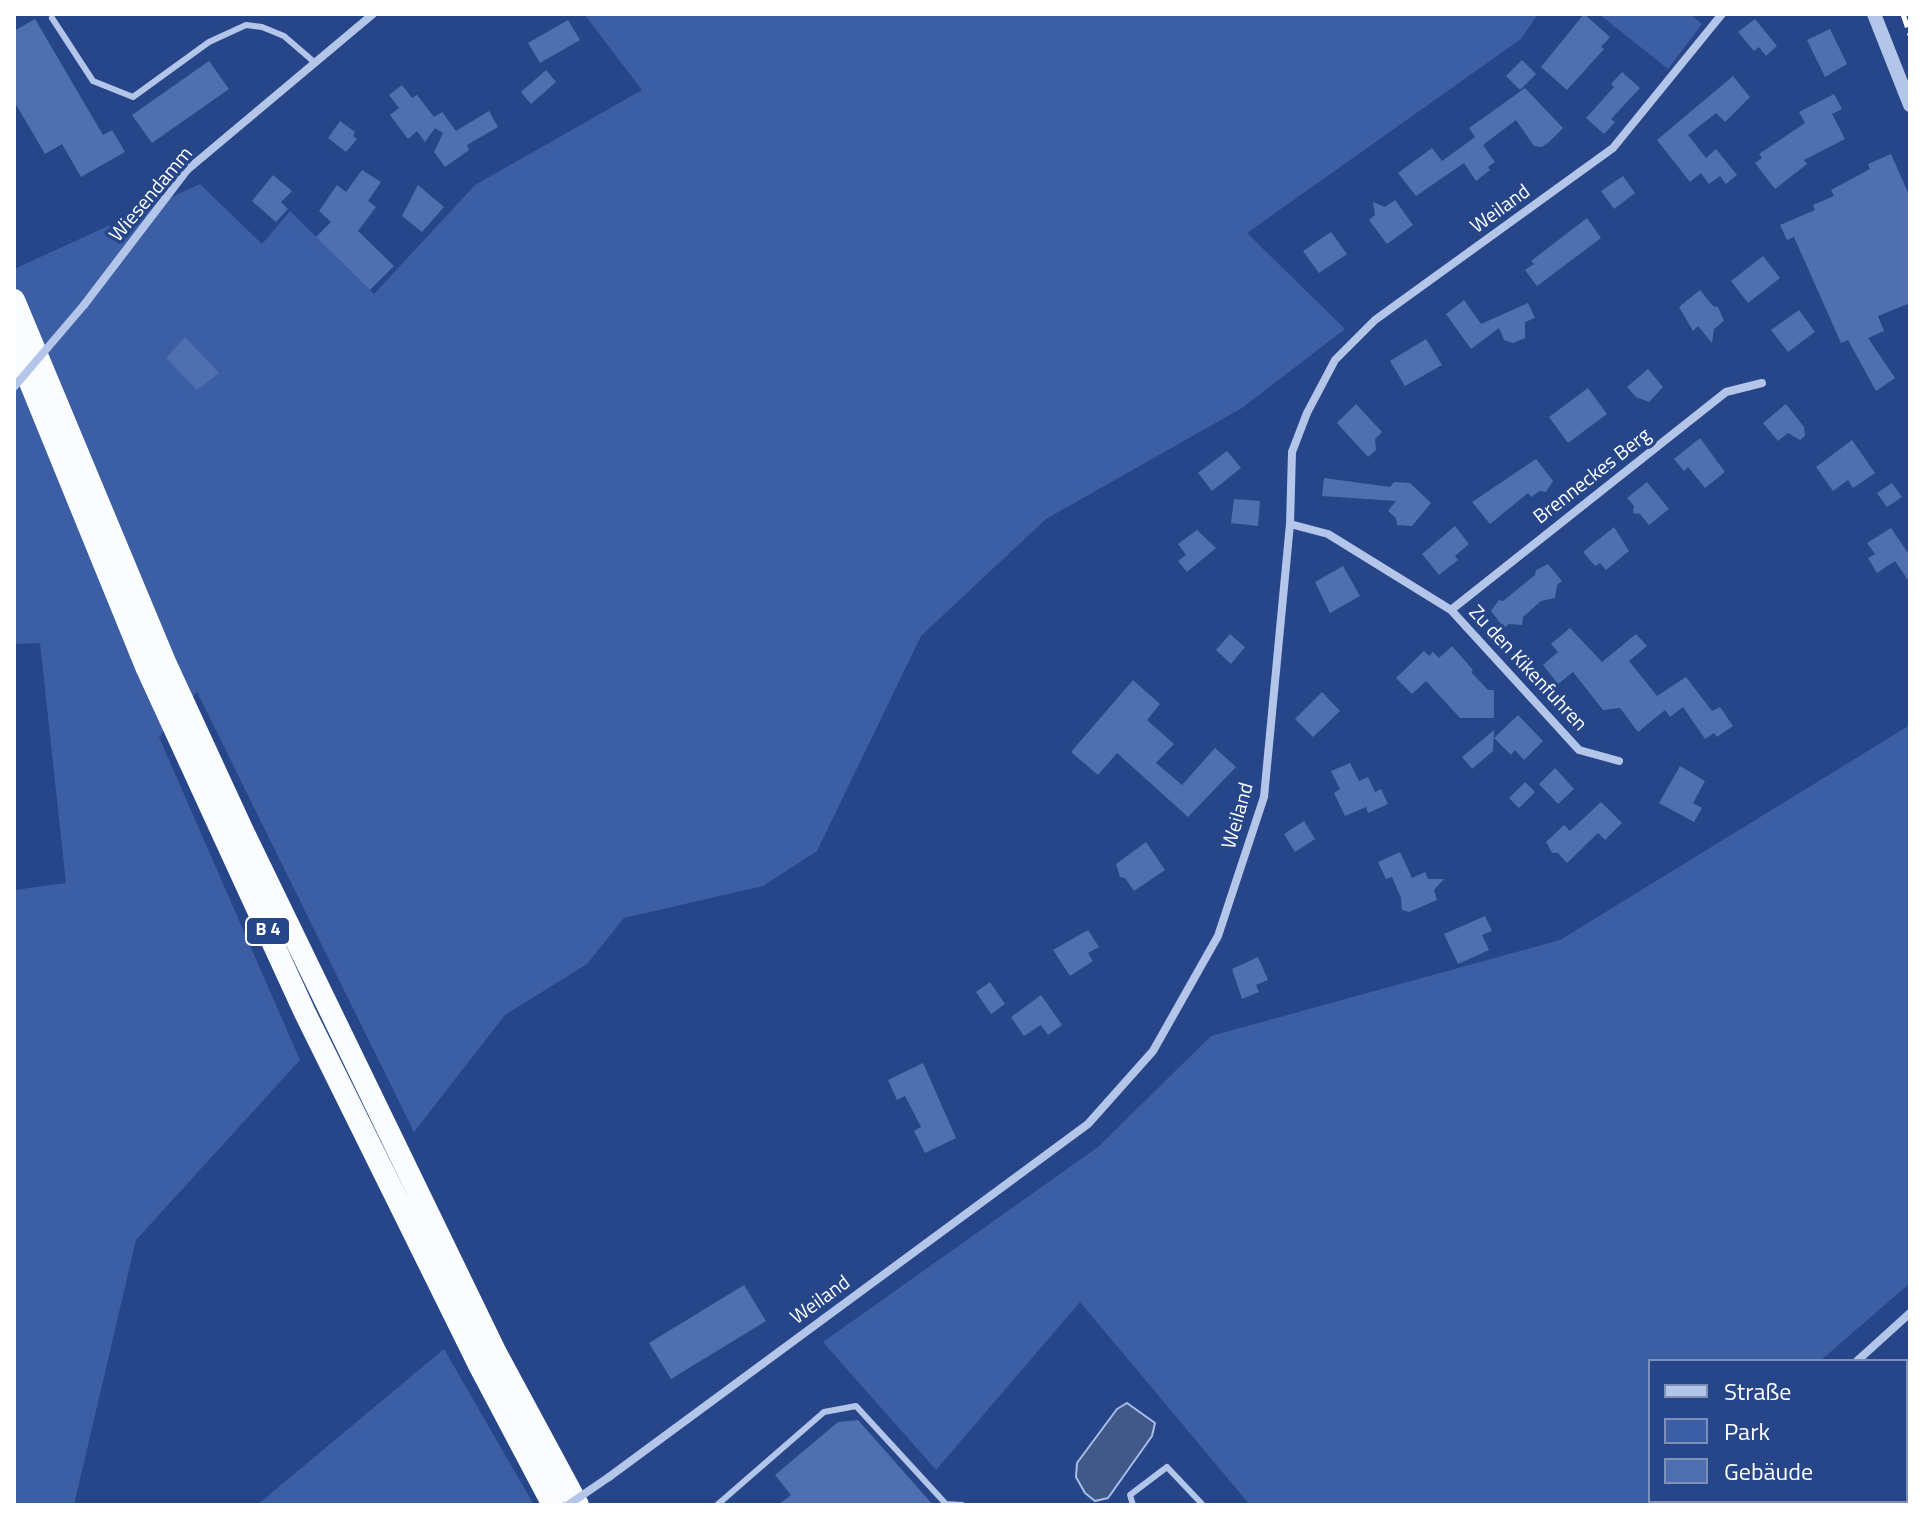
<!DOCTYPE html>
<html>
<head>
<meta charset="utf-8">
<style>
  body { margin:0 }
  #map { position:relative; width:1924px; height:1519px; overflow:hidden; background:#264689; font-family:"Titillium Web",sans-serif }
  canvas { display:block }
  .frame { position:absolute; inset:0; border:16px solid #fff; pointer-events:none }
  .legend { position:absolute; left:1648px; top:1359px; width:260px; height:144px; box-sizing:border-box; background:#264689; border:2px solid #7d90b8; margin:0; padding:10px 14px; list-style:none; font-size:24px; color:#fff }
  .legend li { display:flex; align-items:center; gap:16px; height:40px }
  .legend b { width:40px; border:2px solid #7d90b8 }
</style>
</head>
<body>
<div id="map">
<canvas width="1924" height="1519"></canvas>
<div class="frame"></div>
<ul class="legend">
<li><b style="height:10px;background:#b3c5e9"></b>Straße</li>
<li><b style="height:22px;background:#3b5ea5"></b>Park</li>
<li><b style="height:22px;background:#4f6fb0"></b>Gebäude</li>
</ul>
</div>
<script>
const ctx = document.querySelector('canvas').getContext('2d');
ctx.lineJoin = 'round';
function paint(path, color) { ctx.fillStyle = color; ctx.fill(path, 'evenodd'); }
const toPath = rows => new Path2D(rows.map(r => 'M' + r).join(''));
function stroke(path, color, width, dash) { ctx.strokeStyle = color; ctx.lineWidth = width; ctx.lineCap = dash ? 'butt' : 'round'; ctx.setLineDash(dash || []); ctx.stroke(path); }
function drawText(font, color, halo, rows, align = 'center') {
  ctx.font = font + ' "Titillium Web",sans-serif'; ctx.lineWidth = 7; ctx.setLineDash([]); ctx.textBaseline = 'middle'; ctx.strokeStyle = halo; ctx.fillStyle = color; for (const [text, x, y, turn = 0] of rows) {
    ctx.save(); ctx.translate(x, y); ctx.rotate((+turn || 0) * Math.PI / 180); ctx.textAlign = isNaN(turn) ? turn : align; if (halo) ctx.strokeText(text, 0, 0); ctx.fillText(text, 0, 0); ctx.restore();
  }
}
paint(toPath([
  [584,14,1538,14,1521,39,1247,233,1345,329,1242,408,1046,519,921,636,817,851,763,886,624,918,587,964,505,1015,414,1132,197,692,159,737,300,1060,136,1240,74,1505,14,1505,14,890,66,883,40,643,14,644,14,269,200,184,262,244,290,211,374,294,475,185,642,90],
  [1599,14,1690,14,1702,24,1668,69],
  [1910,725,1910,1283,1820,1361,1650,1361,1650,1501,1665,1501,1660,1505,1250,1505,1080,1302,936,1470,823,1342,1098,1147,1211,1036,1560,940],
  [444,1349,534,1505,257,1505]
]), '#3b5ea5');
const water = toPath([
  [1127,1403,1155,1423,1152,1436,1108,1498,1095,1501,1085,1493,1076,1477,1077,1463,1117,1409,1127,1403]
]);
paint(water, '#425889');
stroke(water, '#a7beea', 2);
paint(toPath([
  [1584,14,1610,37,1601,47,1604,49,1567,90,1541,67],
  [35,19,103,135,112,130,125,152,81,177,62,144,45,154,14,101,14,31],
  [1755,19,1777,46,1766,56,1759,47,1754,51,1738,32],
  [568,20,580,40,540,63,528,43],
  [1830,29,1847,64,1825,77,1807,40],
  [1522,60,1536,74,1520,90,1506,76],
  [209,61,229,89,152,143,132,115],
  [546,70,556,82,531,104,521,92],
  [1622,72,1640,88,1611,119,1615,122,1604,134,1586,118,1614,87,1611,84],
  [1733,76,1750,97,1725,122,1716,113,1688,135,1706,158,1716,149,1737,175,1726,184,1720,176,1709,184,1701,173,1690,182,1657,140],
  [402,85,412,98,417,95,434,117,442,112,456,131,489,111,498,127,467,145,469,150,445,167,434,152,443,133,435,128,425,142,417,131,408,139,390,115,399,108,389,95],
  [1525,88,1563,128,1549,142,1542,147,1534,146,1516,120,1483,145,1495,162,1488,167,1490,170,1476,181,1464,163,1416,196,1398,173,1432,148,1442,161,1475,137,1469,128],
  [1834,94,1842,109,1832,114,1845,139,1804,160,1807,164,1775,189,1755,163,1762,158,1759,154,1805,123,1799,112],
  [340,121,355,132,353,136,357,139,346,152,328,138],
  [1891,154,1910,197,1910,303,1878,316,1884,331,1868,338,1895,378,1876,391,1848,340,1841,343,1794,237,1787,240,1780,225,1815,210,1813,205,1834,196,1831,190,1870,169,1868,164],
  [362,170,381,182,368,201,376,207,358,231,394,266,370,290,316,237,331,222,319,211,337,185,346,192],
  [273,175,292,191,281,202,288,209,276,222,252,201],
  [1623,176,1635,193,1614,209,1601,191],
  [418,185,444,207,422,232,402,216],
  [1395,200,1413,225,1387,244,1369,220,1375,215,1373,202,1385,207],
  [1587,218,1601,238,1537,286,1525,270,1534,264,1531,261],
  [1331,232,1347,254,1319,273,1303,251],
  [1763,256,1780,278,1748,303,1731,281],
  [1700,290,1713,306,1718,307,1724,321,1714,329,1712,343,1698,326,1693,331,1679,307],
  [1464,300,1481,324,1528,303,1535,318,1525,322,1525,338,1513,343,1504,340,1499,328,1471,349,1446,314],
  [1799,310,1815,332,1788,352,1771,330],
  [185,337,219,373,197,390,166,358],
  [1426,339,1442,365,1405,386,1390,361],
  [1648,369,1663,387,1649,402,1636,397,1627,387],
  [1588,388,1607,414,1568,443,1549,417],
  [1356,404,1382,432,1375,439,1376,450,1368,457,1337,423],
  [1786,404,1804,427,1805,436,1800,440,1788,433,1778,441,1763,423],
  [1700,438,1725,472,1705,488,1688,467,1684,471,1674,459],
  [1852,440,1875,473,1853,488,1848,480,1833,491,1816,467],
  [1227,451,1241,468,1212,491,1198,473],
  [1536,459,1553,481,1546,492,1540,491,1531,497,1528,493,1490,524,1472,502],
  [1324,478,1390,487,1394,482,1410,483,1431,503,1412,526,1397,525,1396,518,1388,511,1396,501,1322,496],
  [1647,482,1669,509,1649,525,1640,514,1633,513,1634,506,1627,498],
  [1892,483,1902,497,1887,507,1877,493],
  [1234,499,1260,501,1258,526,1231,523],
  [1455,526,1469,544,1455,556,1458,560,1439,575,1422,554],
  [1614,527,1629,551,1606,570,1600,563,1595,566,1583,552],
  [1891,528,1910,556,1910,583,1895,561,1877,573,1868,558,1875,554,1867,543],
  [1197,530,1216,548,1187,572,1178,561,1186,555,1178,544],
  [1548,564,1562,581,1557,585,1555,598,1541,601,1523,617,1522,625,1509,624,1504,628,1491,611,1499,600,1503,601,1535,575,1536,570],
  [1343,566,1360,596,1330,613,1315,582],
  [1570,628,1602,662,1636,634,1647,646,1629,661,1657,696,1686,677,1712,711,1720,707,1733,726,1717,737,1714,733,1705,739,1683,707,1670,717,1665,710,1638,732,1620,708,1603,710,1573,672,1558,684,1543,665,1558,652,1551,644],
  [1230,634,1245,647,1231,664,1216,650],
  [1452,646,1473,670,1471,672,1488,690,1494,690,1494,718,1460,718,1426,681,1412,694,1396,678,1424,651,1429,656,1433,652,1439,658],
  [1133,680,1160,704,1147,720,1174,744,1156,763,1182,785,1215,748,1236,767,1188,817,1117,753,1098,775,1071,752],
  [1322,692,1340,711,1313,737,1295,719],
  [1518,715,1543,741,1524,760,1515,750,1511,755,1494,738],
  [1494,730,1493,751,1472,769,1462,757],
  [1350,763,1359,781,1368,777,1375,792,1381,789,1388,804,1368,813,1366,807,1345,816,1334,793,1340,789,1331,771],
  [1680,766,1705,781,1693,803,1702,808,1694,822,1659,803],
  [1555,768,1574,789,1558,804,1539,784],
  [1525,782,1535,792,1519,808,1509,798],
  [1601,802,1622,823,1605,840,1598,833,1567,863,1558,853,1552,853,1546,842,1564,825,1570,831],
  [1304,821,1315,839,1295,852,1284,834],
  [1146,842,1165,870,1134,891,1125,878,1120,877,1116,864],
  [1400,852,1412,878,1425,872,1428,879,1444,879,1434,890,1437,900,1409,912,1402,910,1401,898,1392,877,1386,879,1378,862],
  [1485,916,1492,931,1482,935,1489,950,1458,964,1444,934],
  [1088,930,1099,947,1088,953,1093,961,1070,976,1053,950],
  [1258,957,1268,980,1256,985,1259,992,1242,999,1232,969],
  [990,982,1005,1004,991,1014,976,992],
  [1041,995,1062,1025,1048,1035,1041,1025,1024,1036,1011,1017],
  [923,1063,956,1138,925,1153,914,1131,921,1127,905,1096,897,1100,888,1080],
  [744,1285,766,1321,671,1379,649,1343],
  [858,1420,933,1505,778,1505,791,1495,775,1475,838,1422]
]), '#4f6fb0');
stroke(toPath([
  [52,18,93,81,133,97,209,42,246,25,262,27,284,36,313,61],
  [717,1505,824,1412,856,1406,946,1504,962,1505],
  [1133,1505,1130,1495,1167,1467,1203,1505]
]), '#b3c5e9', 6);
stroke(toPath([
  [84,305,187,170,373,14],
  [1290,524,1328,534,1451,610,1579,750,1619,761],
  [1451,610,1726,392,1762,383],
  [1857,1361,1910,1313],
  [609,1477,1088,1124,1153,1051,1218,936,1264,797,1290,524,1292,452,1307,413,1335,360,1375,320,1613,148,1722,14],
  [1697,1505,1701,1501]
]), '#b3c5e9', 8);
stroke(toPath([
  [1874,14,1910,105]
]), '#b3c5e9', 14);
stroke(toPath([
  [14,300,165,662,243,831,496,1353,578,1505],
  [14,343,147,669,305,1013,478,1363,553,1505]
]), '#fafcfe', 22);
stroke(toPath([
  [1903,14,1910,35]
]), '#fff', 5, [14, 6]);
stroke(toPath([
  [14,387,84,305],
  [568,1505,609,1477]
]), '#b3c5e9', 8);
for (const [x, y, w] of [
  [268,931,44]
]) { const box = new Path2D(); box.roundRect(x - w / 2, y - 14, w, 28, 6); ctx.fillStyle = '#264689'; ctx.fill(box); stroke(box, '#fff', 2); }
drawText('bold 18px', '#fff', null, [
  ["B 4",268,931]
]);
drawText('20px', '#fff', '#264689', [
  ["Wiesendamm",152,195,-50],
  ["Weiland",1501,210,-36],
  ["Brenneckes Berg",1593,477,-38],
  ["Zu den Kikenfuhren",1527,669,47],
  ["Weiland",1239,816,-74],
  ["Weiland",821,1301,-36]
]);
</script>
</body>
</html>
